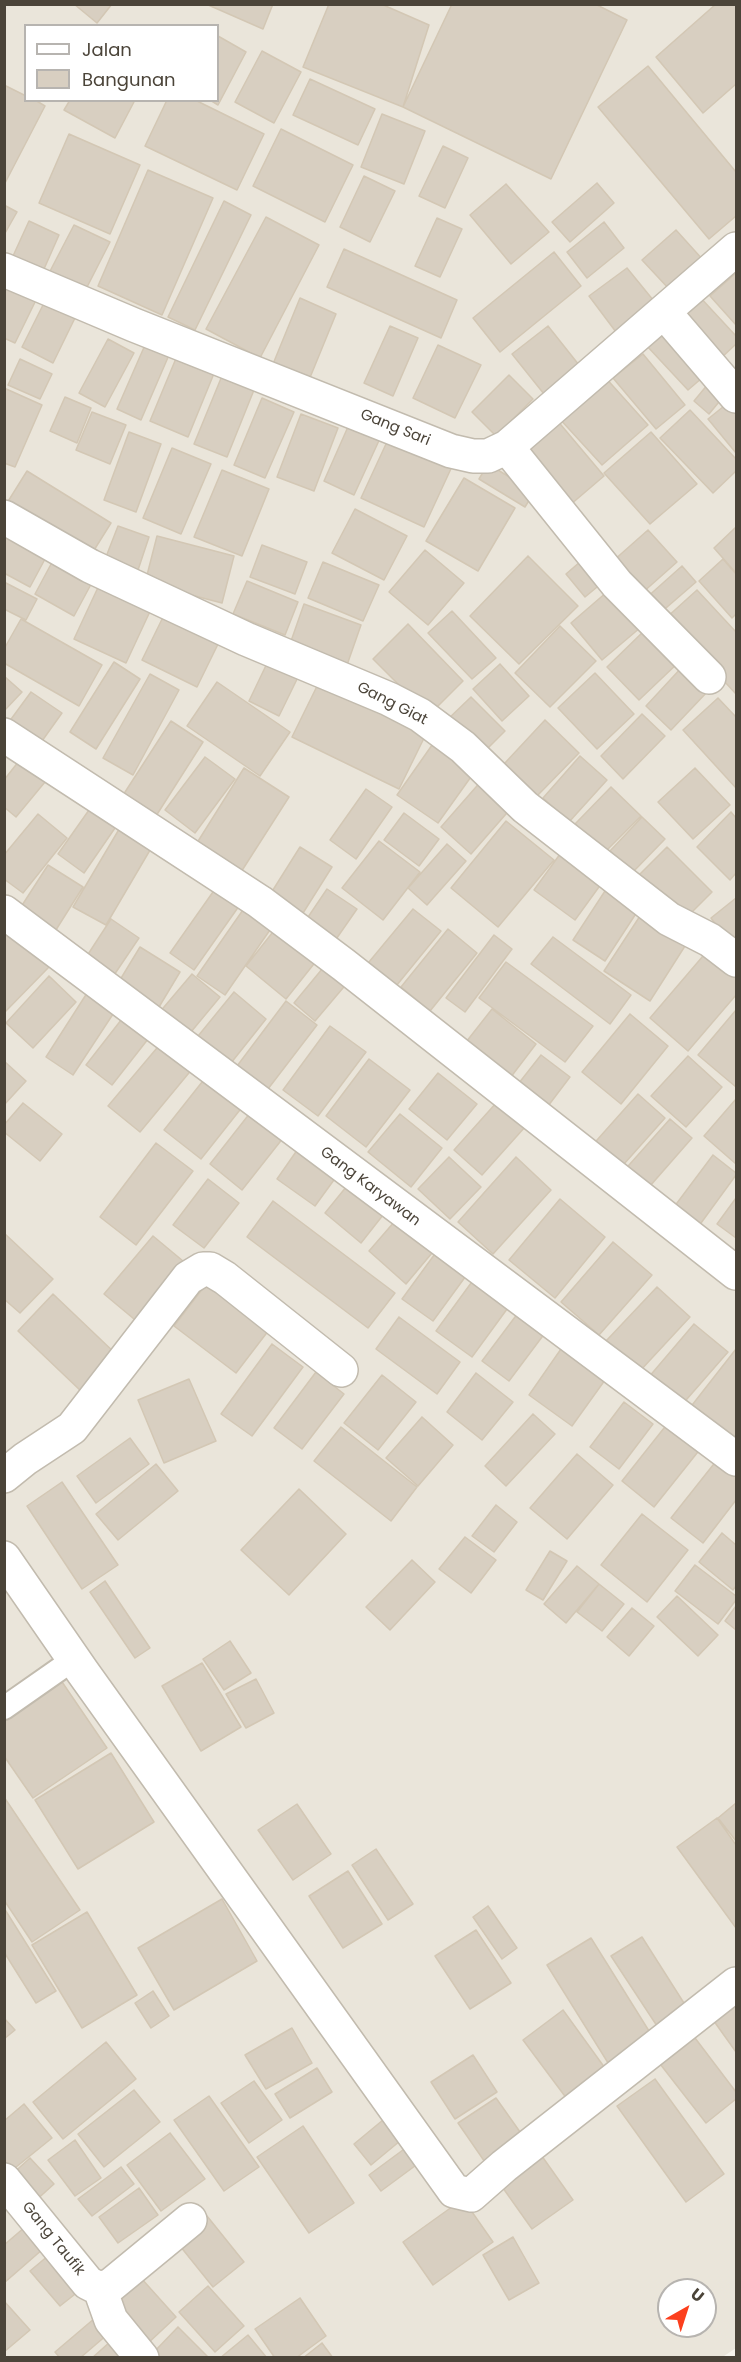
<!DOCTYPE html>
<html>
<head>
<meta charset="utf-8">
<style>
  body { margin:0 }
  #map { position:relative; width:741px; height:2362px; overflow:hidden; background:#f6f3ec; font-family:Poppins,sans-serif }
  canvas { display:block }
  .frame { position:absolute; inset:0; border:6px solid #4b4439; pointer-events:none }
  .legend { position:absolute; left:24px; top:24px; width:195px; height:78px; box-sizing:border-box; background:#fff; border:2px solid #b7b4b0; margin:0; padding:8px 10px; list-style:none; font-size:18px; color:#4b4439 }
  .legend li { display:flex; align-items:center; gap:12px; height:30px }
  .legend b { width:30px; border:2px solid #b7b4b0 }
  .north { position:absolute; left:657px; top:2278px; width:60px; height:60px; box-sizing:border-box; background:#fff; border:2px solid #b7b4b0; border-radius:50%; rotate:39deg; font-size:16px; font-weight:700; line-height:24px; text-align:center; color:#4b4439 }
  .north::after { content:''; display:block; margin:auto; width:21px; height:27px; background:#fc3f1d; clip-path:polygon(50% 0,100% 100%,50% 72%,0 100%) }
</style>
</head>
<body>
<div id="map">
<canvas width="741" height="2362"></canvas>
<div class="frame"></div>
<ul class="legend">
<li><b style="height:8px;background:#fff"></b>Jalan</li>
<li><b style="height:16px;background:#d8cfc1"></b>Bangunan</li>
</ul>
<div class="north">U</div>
</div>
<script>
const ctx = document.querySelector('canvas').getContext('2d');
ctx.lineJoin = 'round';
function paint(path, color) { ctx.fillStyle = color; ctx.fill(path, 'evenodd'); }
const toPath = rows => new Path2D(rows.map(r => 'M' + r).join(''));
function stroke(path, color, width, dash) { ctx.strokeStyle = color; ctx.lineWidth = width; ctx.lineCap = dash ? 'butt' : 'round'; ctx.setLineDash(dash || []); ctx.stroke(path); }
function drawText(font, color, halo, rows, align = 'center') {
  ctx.font = font + ' Poppins,sans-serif'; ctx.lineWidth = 5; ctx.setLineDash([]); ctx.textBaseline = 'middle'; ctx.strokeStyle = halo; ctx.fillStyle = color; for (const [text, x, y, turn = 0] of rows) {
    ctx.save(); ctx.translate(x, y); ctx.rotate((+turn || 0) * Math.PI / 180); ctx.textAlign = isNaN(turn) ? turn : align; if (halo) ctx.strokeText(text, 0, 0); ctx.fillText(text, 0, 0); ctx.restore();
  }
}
paint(toPath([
  [5,5,736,5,736,2348,721,2358,5,2358],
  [26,26,218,26,218,100,26,100],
  [669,2290,705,2290,705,2326,669,2326]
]), '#eae5da');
const building = toPath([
  [74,4,112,4,97,23,74,4],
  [206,4,273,4,263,29,206,4],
  [329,4,381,4,429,25,403,107,303,67,329,4],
  [452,4,595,4,627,20,551,179,403,107,452,4],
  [716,4,736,4,736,84,703,113,656,57,716,4],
  [218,36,246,52,218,105,210,100,218,100,218,36],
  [262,51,301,72,274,123,235,102,262,51],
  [648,66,736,172,736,216,709,239,598,107,648,66],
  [310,79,375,109,358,145,293,115,310,79],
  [4,85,26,96,26,100,35,100,45,106,4,185,4,85],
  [70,100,135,100,115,138,64,110,70,100],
  [167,100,195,100,264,134,237,190,145,146,167,100],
  [382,114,425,131,404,184,361,167,382,114],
  [281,129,353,165,325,222,253,186,281,129],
  [69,134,140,165,110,234,39,203,69,134],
  [443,146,468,158,445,208,419,196,443,146],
  [148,170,213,198,162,315,98,286,148,170],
  [364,176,395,191,370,242,340,227,364,176],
  [597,183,614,203,570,242,552,222,597,183],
  [506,184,549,232,511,264,470,215,506,184],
  [224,201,251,215,195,330,168,317,224,201],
  [4,205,17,212,4,235,4,205],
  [266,217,319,245,260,358,206,329,266,217],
  [437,218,462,229,440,277,415,266,437,218],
  [29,221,59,235,44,269,13,256,29,221],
  [604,222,624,248,587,278,567,252,604,222],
  [74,225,110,242,84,293,48,275,74,225],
  [676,230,704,261,670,290,642,260,676,230],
  [344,249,457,300,441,338,327,287,344,249],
  [554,252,581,286,500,352,473,318,554,252],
  [627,268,658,306,619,336,589,296,627,268],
  [736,273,736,325,710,296,736,273],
  [4,284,38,296,15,343,4,338,4,284],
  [698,295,736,336,736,344,719,360,677,315,698,295],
  [300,298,336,314,309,380,273,364,300,298],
  [44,303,75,318,53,363,22,347,44,303],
  [390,326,418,338,393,396,364,383,390,326],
  [548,326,583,370,548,399,512,354,548,326],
  [667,326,709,372,688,390,646,345,667,326],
  [108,339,134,353,105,407,79,393,108,339],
  [145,345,169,355,141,420,117,409,145,345],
  [438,345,481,365,455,418,413,398,438,345],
  [643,354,685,405,656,429,613,378,643,354],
  [177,356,215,371,188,437,150,421,177,356],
  [20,359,52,374,40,399,8,385,20,359],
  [224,371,256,385,227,457,194,444,224,371],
  [509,375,533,399,496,436,472,412,509,375],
  [604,376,648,425,602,465,558,417,604,376],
  [713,378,728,391,709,414,694,401,713,378],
  [4,388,42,405,15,467,4,463,4,388],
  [65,397,91,408,77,443,50,431,65,397],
  [262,398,294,412,265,478,234,465,262,398],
  [734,398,736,401,736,453,708,419,734,398],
  [690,410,736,459,736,471,713,493,660,438,690,410],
  [92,412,126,425,110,464,76,450,92,412],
  [301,414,338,428,314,491,277,477,301,414],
  [556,419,604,476,563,511,515,454,556,419],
  [351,420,382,434,354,495,324,481,351,420],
  [392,431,455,460,424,527,361,498,392,431],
  [129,432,161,444,136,512,104,500,129,432],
  [651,432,697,484,650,524,604,473,651,432],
  [172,448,211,464,181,534,143,518,172,448],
  [488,464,534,492,525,507,479,479,488,464],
  [222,470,269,489,242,556,194,537,222,470],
  [27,471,111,523,91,555,7,503,27,471],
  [464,478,515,508,478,571,426,541,464,478],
  [355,509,407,536,384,580,332,553,355,509],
  [4,520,52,546,30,587,4,573,4,520],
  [118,526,149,537,137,573,104,562,118,526],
  [736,527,736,573,714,548,736,527],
  [648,530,677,562,641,594,613,561,648,530],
  [157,536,234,556,222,603,145,583,157,536],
  [262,545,307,562,295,594,250,577,262,545],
  [425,550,464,583,428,625,389,592,425,550],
  [57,553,96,575,74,616,35,594,57,553],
  [588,555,608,578,585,597,566,574,588,555],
  [528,556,578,606,519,664,470,616,528,556],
  [723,559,736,574,736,614,732,618,699,581,723,559],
  [323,562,379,585,363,621,308,598,323,562],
  [682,566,696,582,659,614,645,599,682,566],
  [101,581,153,605,126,663,74,639,101,581],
  [247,581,298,602,285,635,233,614,247,581],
  [4,582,37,599,26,620,4,609,4,582],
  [615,585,647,622,602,660,571,623,615,585],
  [697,590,736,632,736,694,666,618,697,590],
  [304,604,361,625,347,665,290,644,304,604],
  [167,609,222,636,197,687,142,660,167,609],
  [452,611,496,658,472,679,428,633,452,611],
  [21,619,102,665,79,706,4,663,4,649,21,619],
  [408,624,463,681,429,715,373,659,408,624],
  [560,626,596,661,550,707,515,673,560,626],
  [647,628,680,661,639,700,607,667,647,628],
  [271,655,302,669,279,716,249,701,271,655],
  [114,662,140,679,96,749,70,732,114,662],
  [500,664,529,696,502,721,473,689,500,664],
  [683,666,709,690,671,730,646,706,683,666],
  [595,673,634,714,597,749,558,708,595,673],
  [150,674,179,690,133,775,103,758,150,674],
  [4,676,22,692,4,711,4,676],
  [322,676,429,728,399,789,292,737,322,676],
  [217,682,290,732,260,776,187,726,217,682],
  [31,692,62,713,37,748,6,726,31,692],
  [471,697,505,731,481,755,446,721,471,697],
  [718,698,736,717,736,788,683,730,718,698],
  [642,714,665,736,623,779,601,756,642,714],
  [545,720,579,753,537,796,504,764,545,720],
  [171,721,203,742,149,827,116,806,171,721],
  [437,738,478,767,438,823,397,795,437,738],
  [580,756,607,780,569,822,543,798,580,756],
  [205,757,235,779,195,833,165,810,205,757],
  [19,761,45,782,16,817,4,807,4,780,19,761],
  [244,768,289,797,234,883,190,854,244,768],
  [695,768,730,805,693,839,658,802,695,768],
  [483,779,513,806,471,854,441,827,483,779],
  [611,787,641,816,604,853,575,824,611,787],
  [366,789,392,807,356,859,330,840,366,789],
  [89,810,115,828,84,873,58,854,89,810],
  [731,812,736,818,736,873,730,880,697,847,731,812],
  [404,813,439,839,419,866,384,840,404,813],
  [38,814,67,838,23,893,4,879,4,855,38,814],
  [642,817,665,839,632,873,610,851,642,817],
  [506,821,554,860,498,927,451,888,506,821],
  [121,826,153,845,106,925,73,907,121,826],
  [379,841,420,872,383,920,342,888,379,841],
  [447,844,466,861,427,905,408,888,447,844],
  [300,847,332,867,298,921,266,901,300,847],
  [667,847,712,892,682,922,638,876,667,847],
  [563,850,604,880,575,920,534,890,563,850],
  [48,865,83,887,54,933,19,910,48,865],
  [220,882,244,899,194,970,170,953,220,882],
  [327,889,357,909,332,945,302,926,327,889],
  [605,891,637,912,605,961,573,940,605,891],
  [736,898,736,951,711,918,736,898],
  [245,907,272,927,225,995,197,976,245,907],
  [413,909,441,931,392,991,364,968,413,909],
  [640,916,685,946,650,1001,604,971,640,916],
  [111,919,139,938,108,984,81,965,111,919],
  [280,923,321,955,286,999,246,966,280,923],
  [4,925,49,967,4,1013,4,925],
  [448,929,477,953,430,1011,401,987,448,929],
  [494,935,512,949,465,1012,446,998,494,935],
  [553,937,631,995,610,1024,531,964,553,937],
  [140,947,180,972,153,1017,112,993,140,947],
  [709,949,736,973,736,995,688,1051,650,1018,709,949],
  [332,957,354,975,315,1021,294,1003,332,957],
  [506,962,593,1026,565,1062,479,998,506,962],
  [192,974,220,997,181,1044,153,1020,192,974],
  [49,976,76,1002,33,1048,6,1023,49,976],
  [89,990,117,1008,73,1075,46,1057,89,990],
  [234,992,266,1019,227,1068,194,1041,234,992],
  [286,1001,317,1025,258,1102,228,1078,286,1001],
  [492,1009,536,1044,504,1086,459,1051,492,1009],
  [736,1010,736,1087,698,1055,736,1010],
  [630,1014,668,1046,621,1104,582,1072,630,1014],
  [125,1015,152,1034,112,1085,86,1065,125,1015],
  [330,1026,366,1052,318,1116,283,1090,330,1026],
  [162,1042,193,1068,140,1132,108,1106,162,1042],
  [541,1055,570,1077,545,1110,515,1088,541,1055],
  [688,1056,722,1087,686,1127,651,1096,688,1056],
  [369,1059,410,1090,366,1147,326,1116,369,1059],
  [4,1061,26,1081,4,1105,4,1061],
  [210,1072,247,1101,201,1159,164,1130,210,1072],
  [438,1073,477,1104,447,1140,409,1109,438,1073],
  [638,1094,665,1118,616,1173,589,1149,638,1094],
  [736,1099,736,1164,704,1136,736,1099],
  [497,1102,525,1127,482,1175,454,1150,497,1102],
  [23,1103,62,1134,40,1161,4,1132,4,1125,23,1103],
  [254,1108,287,1133,242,1190,210,1164,254,1108],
  [400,1114,442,1148,411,1187,368,1152,400,1114],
  [670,1119,692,1138,643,1194,621,1174,670,1119],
  [156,1143,193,1171,136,1245,100,1217,156,1143],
  [300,1146,339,1173,315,1206,277,1179,300,1146],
  [713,1155,736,1173,736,1175,693,1234,668,1215,713,1155],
  [449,1157,481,1187,450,1219,418,1189,449,1157],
  [516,1157,551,1190,493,1254,458,1222,516,1157],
  [208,1179,239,1203,204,1248,173,1225,208,1179],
  [351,1181,387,1210,361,1243,325,1213,351,1181],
  [736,1198,736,1238,717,1224,736,1198],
  [560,1199,605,1237,555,1298,509,1260,560,1199],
  [273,1201,395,1293,368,1328,247,1237,273,1201],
  [395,1221,432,1253,406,1284,369,1251,395,1221],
  [4,1233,53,1279,20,1313,4,1299,4,1233],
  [153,1236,189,1266,140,1324,104,1294,153,1236],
  [613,1242,652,1275,599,1335,561,1302,613,1242],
  [440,1247,471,1269,433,1321,402,1299,440,1247],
  [210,1279,272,1326,236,1373,174,1326,210,1279],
  [474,1279,510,1305,472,1357,436,1331,474,1279],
  [657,1287,690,1317,639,1372,606,1341,657,1287],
  [53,1294,118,1356,83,1393,18,1331,53,1294],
  [518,1313,545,1333,509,1381,482,1361,518,1313],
  [399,1317,460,1362,437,1394,376,1349,399,1317],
  [694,1324,728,1352,680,1407,648,1378,694,1324],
  [272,1344,303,1367,252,1436,221,1414,272,1344],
  [561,1349,605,1380,572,1426,529,1395,561,1349],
  [736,1349,736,1442,689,1409,736,1349],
  [316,1372,344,1394,302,1449,274,1428,316,1372],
  [476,1373,513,1402,482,1440,447,1412,476,1373],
  [382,1375,416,1402,378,1450,344,1423,382,1375],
  [189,1379,216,1441,164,1463,138,1400,189,1379],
  [624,1402,653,1424,619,1469,590,1447,624,1402],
  [533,1414,555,1434,506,1486,485,1466,533,1414],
  [422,1417,453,1445,418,1486,386,1458,422,1417],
  [672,1418,705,1443,654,1507,622,1481,672,1418],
  [341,1427,417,1487,391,1521,314,1461,341,1427],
  [130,1438,149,1464,96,1503,77,1476,130,1438],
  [577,1454,613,1485,567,1539,530,1508,577,1454],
  [717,1460,736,1475,736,1500,703,1543,671,1518,717,1460],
  [156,1464,178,1491,118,1540,96,1514,156,1464],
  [62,1482,118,1565,82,1589,27,1506,62,1482],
  [299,1489,346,1534,289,1595,241,1550,299,1489],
  [496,1505,517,1522,494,1552,472,1536,496,1505],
  [642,1514,688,1550,647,1602,601,1565,642,1514],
  [722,1533,736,1545,736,1586,733,1590,699,1562,722,1533],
  [465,1537,496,1560,471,1593,439,1569,465,1537],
  [550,1551,567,1561,543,1600,526,1590,550,1551],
  [412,1560,435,1582,390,1630,366,1607,412,1560],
  [695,1565,736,1596,736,1600,718,1624,675,1591,695,1565],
  [577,1566,599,1584,566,1623,544,1604,577,1566],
  [105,1581,150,1648,135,1658,90,1592,105,1581],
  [599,1584,624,1604,602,1631,577,1612,599,1584],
  [677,1596,718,1635,698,1656,657,1617,677,1596],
  [736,1606,736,1630,725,1621,736,1606],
  [632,1608,654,1626,629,1656,607,1637,632,1608],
  [230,1641,251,1673,224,1690,203,1659,230,1641],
  [202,1663,241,1727,201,1751,162,1686,202,1663],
  [58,1676,107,1748,33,1798,4,1756,4,1712,58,1676],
  [256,1679,274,1713,246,1728,226,1694,256,1679],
  [111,1753,154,1822,78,1869,35,1800,111,1753],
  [4,1797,80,1910,32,1942,4,1900,4,1797],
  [736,1803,736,1841,718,1818,736,1803],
  [297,1804,331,1854,293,1880,258,1830,297,1804],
  [717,1818,736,1845,736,1928,677,1847,717,1818],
  [376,1849,413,1904,388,1920,352,1865,376,1849],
  [348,1871,382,1924,343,1948,309,1896,348,1871],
  [222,1899,257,1961,174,2010,138,1948,222,1899],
  [488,1906,517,1948,502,1959,473,1917,488,1906],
  [4,1908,56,1991,36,2003,4,1952,4,1908],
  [87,1912,137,1995,82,2028,32,1945,87,1912],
  [476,1930,511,1983,470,2009,435,1956,476,1930],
  [642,1937,689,2011,659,2029,611,1956,642,1937],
  [591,1938,654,2039,610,2066,547,1965,591,1938],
  [153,1991,169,2016,151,2028,135,2003,153,1991],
  [736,1998,736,2052,711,2017,736,1998],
  [563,2010,610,2075,570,2103,523,2040,563,2010],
  [4,2018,15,2030,4,2039,4,2018],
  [292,2028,312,2063,266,2089,245,2055,292,2028],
  [692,2034,736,2092,736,2099,706,2123,657,2060,692,2034],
  [106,2042,136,2079,63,2139,33,2102,106,2042],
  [473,2055,497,2092,455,2119,431,2082,473,2055],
  [317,2068,332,2092,290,2118,275,2094,317,2068],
  [655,2079,724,2174,686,2202,617,2106,655,2079],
  [254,2081,282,2120,249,2143,221,2103,254,2081],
  [134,2090,160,2122,104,2167,78,2134,134,2090],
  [209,2096,259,2167,224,2191,174,2120,209,2096],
  [496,2098,525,2139,487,2165,458,2123,496,2098],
  [24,2104,52,2138,5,2176,4,2121,24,2104],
  [389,2115,406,2136,371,2165,354,2144,389,2115],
  [303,2126,354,2203,309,2233,257,2157,303,2126],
  [170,2133,205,2179,161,2211,127,2165,170,2133],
  [75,2140,101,2178,75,2196,48,2160,75,2140],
  [411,2144,423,2160,381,2191,369,2175,411,2144],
  [539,2152,573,2200,532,2229,498,2181,539,2152],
  [30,2158,54,2184,33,2203,9,2177,30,2158],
  [121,2167,134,2184,92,2216,78,2199,121,2167],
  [139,2188,158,2215,118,2243,99,2217,139,2188],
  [463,2199,493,2242,433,2285,403,2242,463,2199],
  [207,2216,244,2262,213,2287,176,2241,207,2216],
  [32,2221,51,2242,4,2283,4,2245,32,2221],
  [513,2237,539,2283,509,2300,483,2255,513,2237],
  [49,2255,79,2291,60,2306,30,2271,49,2255],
  [141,2278,176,2317,146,2345,111,2306,141,2278],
  [208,2286,244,2326,215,2352,179,2312,208,2286],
  [300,2298,326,2336,296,2358,275,2358,255,2329,300,2298],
  [4,2301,30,2330,4,2352,4,2301],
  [95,2318,108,2334,80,2358,60,2358,55,2352,95,2318],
  [178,2327,209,2358,156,2358,152,2354,178,2327],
  [248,2335,267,2358,220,2358,248,2335],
  [111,2341,126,2358,92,2358,111,2341],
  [322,2343,333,2358,303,2358,322,2343]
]);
paint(building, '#d8cfc1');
stroke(building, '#d3c7b4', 1.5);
const lane = toPath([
  [4,1708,74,1659]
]);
const street = toPath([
  [4,270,134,325,451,451,473,456,488,456,507,447,736,249],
  [664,312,736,396],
  [507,447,617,584,709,677],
  [4,517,90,566,246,639,389,699,420,715,463,747,525,807,669,919,710,940,736,960],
  [4,735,260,902,344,965,736,1273],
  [4,912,736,1459],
  [4,1476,25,1459,72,1428,188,1278,203,1269,210,1269,225,1278,341,1370],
  [4,1558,82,1671,454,2191,471,2195,504,2166,736,1984],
  [4,2180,88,2283,100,2289,111,2285,190,2220],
  [100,2289,111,2320,142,2358]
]);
stroke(lane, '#c2bbae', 26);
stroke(street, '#c2bbae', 36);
stroke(lane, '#fff', 22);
stroke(street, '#fff', 33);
drawText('15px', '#4b4439', '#fff', [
  ["Gang Sari",395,428,22],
  ["Gang Giat",392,704,27],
  ["Gang Karyawan",370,1187,37],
  ["Gang Taufik",53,2239,51]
]);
</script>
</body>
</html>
